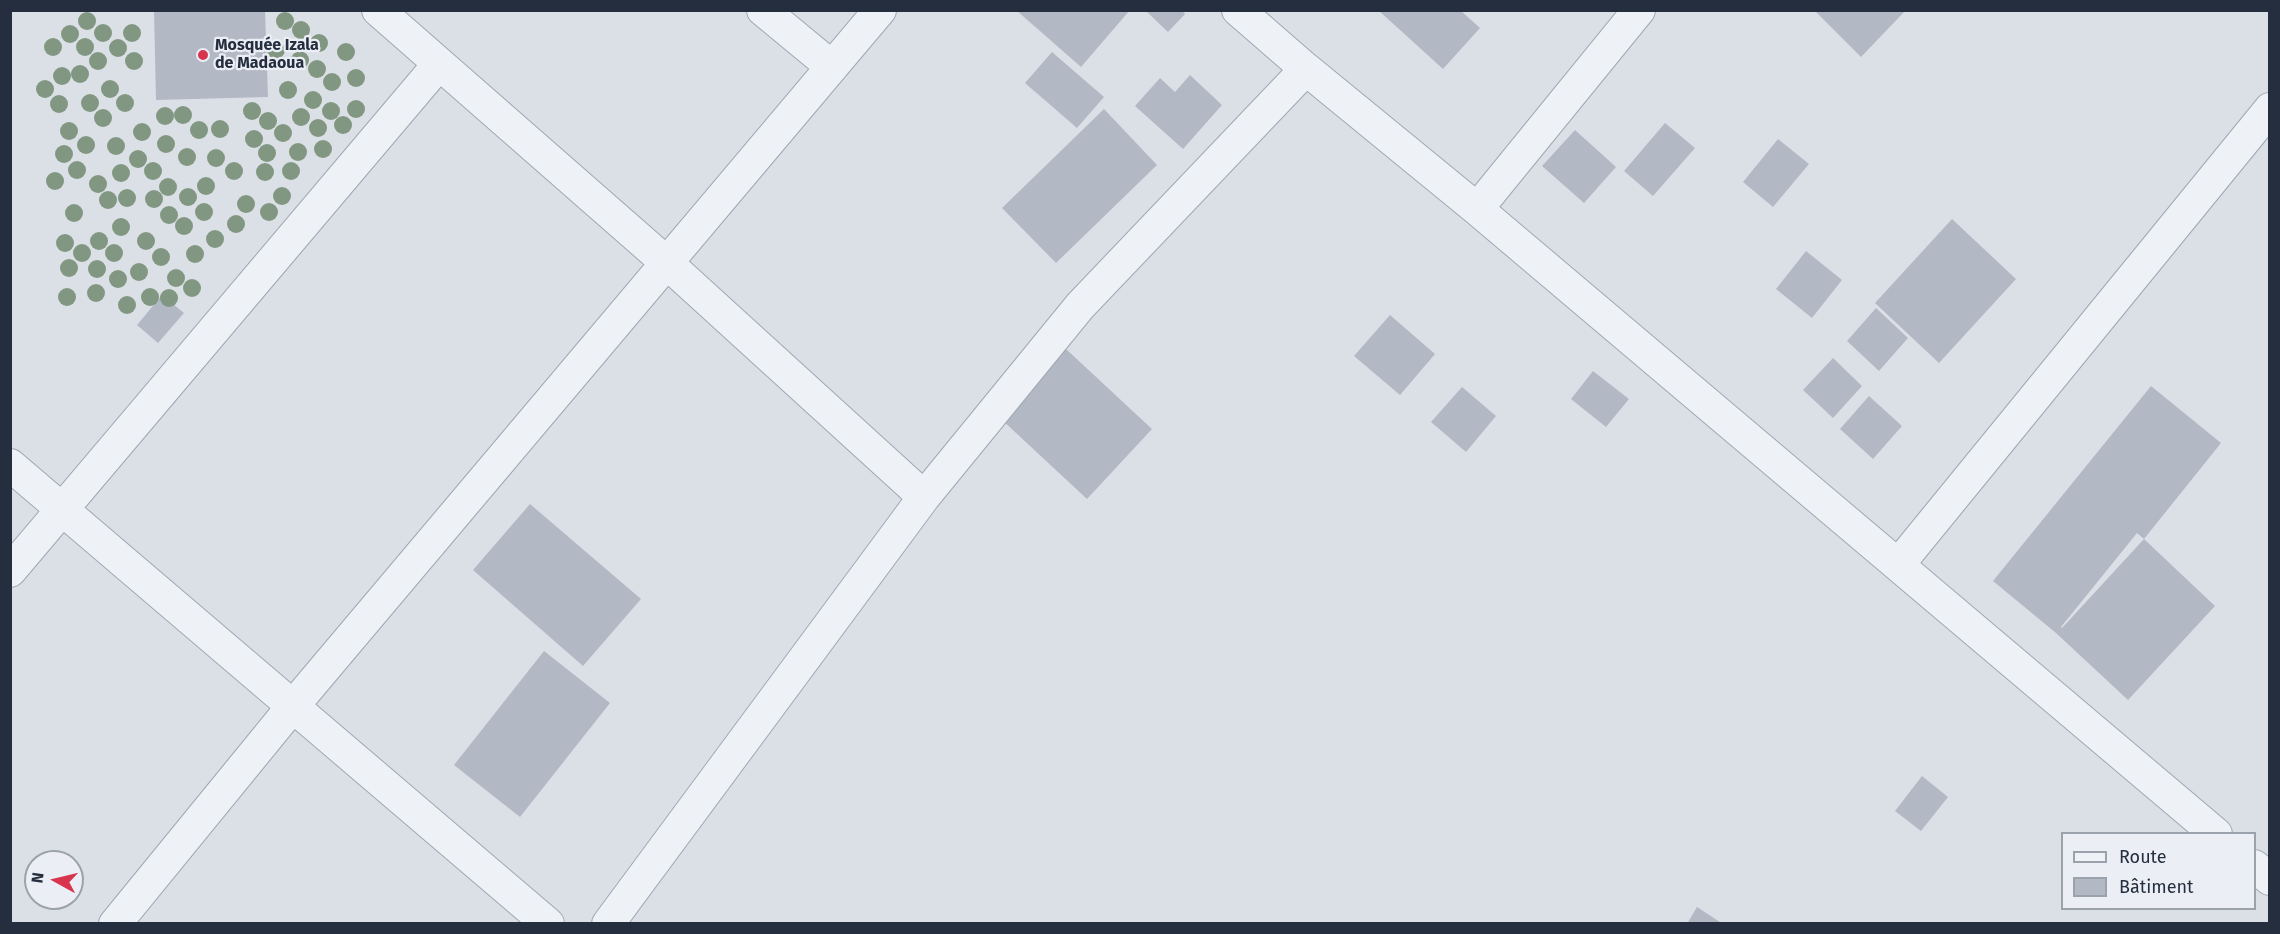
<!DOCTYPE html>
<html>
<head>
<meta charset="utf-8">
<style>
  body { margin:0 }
  #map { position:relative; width:2280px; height:934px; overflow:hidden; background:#dbe0e7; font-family:"Fira Sans",sans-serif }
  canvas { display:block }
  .frame { position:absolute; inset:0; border:12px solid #242e3e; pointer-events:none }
  .legend { position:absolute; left:2061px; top:832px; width:195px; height:78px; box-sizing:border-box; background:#ebeff5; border:2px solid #9ba2ac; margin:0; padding:8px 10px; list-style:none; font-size:18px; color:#242e3e }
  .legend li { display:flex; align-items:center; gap:12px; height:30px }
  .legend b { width:30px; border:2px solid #9ba2ac }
  .north { position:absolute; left:24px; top:850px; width:60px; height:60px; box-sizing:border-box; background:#ebeff5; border:2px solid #9ba2ac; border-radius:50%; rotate:278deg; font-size:16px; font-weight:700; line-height:24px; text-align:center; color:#242e3e }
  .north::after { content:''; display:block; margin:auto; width:21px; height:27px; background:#d9344d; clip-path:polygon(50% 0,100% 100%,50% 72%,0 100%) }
</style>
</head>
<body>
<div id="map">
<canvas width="2280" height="934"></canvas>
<div class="frame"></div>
<ul class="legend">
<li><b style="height:8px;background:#eef1f5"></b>Route</li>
<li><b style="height:16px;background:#b2b9c4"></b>Bâtiment</li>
</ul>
<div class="north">N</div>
</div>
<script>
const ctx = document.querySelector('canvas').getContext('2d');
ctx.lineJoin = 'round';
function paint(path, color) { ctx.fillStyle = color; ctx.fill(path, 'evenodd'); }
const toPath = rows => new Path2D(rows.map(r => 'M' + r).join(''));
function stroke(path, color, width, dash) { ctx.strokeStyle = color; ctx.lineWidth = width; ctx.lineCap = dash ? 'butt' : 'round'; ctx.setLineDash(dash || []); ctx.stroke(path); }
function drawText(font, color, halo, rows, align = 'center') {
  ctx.font = font + ' "Fira Sans",sans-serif'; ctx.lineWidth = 4.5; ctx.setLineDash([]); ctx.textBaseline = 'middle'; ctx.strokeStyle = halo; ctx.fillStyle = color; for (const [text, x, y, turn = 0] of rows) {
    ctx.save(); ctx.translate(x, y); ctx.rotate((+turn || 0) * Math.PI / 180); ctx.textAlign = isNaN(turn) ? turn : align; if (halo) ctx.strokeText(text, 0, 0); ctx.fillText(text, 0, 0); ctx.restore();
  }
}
paint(toPath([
  [154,10,265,10,268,97,156,100],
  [1016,10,1130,10,1081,67],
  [1149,10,1182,10,1185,14,1168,32,1147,12],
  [1378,10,1460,10,1480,28,1443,69],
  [1814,10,1906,10,1861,57],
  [1052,52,1104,97,1077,128,1025,83],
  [1190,75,1222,105,1183,149,1135,106,1160,78,1175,92],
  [1104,109,1157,165,1056,263,1002,208],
  [1665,123,1695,148,1653,196,1624,171],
  [1575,130,1616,167,1584,203,1542,166],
  [1778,139,1809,164,1773,207,1743,182],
  [1952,219,2016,279,1939,363,1875,303],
  [1806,251,1842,280,1812,318,1776,289],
  [162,295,184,313,158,343,137,325],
  [1876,308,1908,338,1879,371,1847,341],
  [1390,315,1435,354,1400,395,1354,356],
  [1066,349,1152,429,1087,499,1001,419],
  [1833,358,1862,386,1833,418,1803,390],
  [1593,371,1629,399,1606,427,1571,399],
  [2151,386,2221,443,2144,539,2215,606,2128,700,2056,633,1993,581],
  [2137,533,2144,539,2062,628,2061,627],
  [1462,387,1496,416,1466,452,1431,422],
  [1869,396,1902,426,1873,459,1840,429],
  [530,504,641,599,583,666,473,570],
  [544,651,610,703,520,817,454,765],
  [1922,776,1948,797,1921,831,1895,811],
  [1697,907,1723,924,1687,924]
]), '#b2b9c4');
const minor = toPath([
  [378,10,667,263,924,497],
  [763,10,832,67],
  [1238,10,1306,69,1477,209,2216,834],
  [1477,209,1639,10],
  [10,465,548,924],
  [1898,565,2270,109],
  [10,571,439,64],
  [2254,866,2270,879],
  [115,924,293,706,880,10],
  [608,924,924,497,1080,306,1306,69]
]);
stroke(minor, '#a0a7b1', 34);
stroke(minor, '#eef1f5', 32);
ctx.fillStyle = '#829782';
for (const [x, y] of [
  [87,21],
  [285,21],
  [301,30],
  [103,33],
  [132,33],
  [70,34],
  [319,43],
  [53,47],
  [85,47],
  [118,48],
  [276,50],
  [346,52],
  [300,60],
  [98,61],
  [134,61],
  [317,69],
  [80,74],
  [62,76],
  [356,78],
  [332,82],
  [45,89],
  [110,89],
  [288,90],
  [313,100],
  [90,103],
  [125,103],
  [59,104],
  [356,109],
  [252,111],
  [331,111],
  [183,115],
  [165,116],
  [301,117],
  [103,118],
  [268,121],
  [343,125],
  [318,128],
  [220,129],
  [199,130],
  [69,131],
  [142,132],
  [283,133],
  [254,139],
  [166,144],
  [86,145],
  [116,146],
  [323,149],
  [298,152],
  [267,153],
  [64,154],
  [187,157],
  [216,158],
  [138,159],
  [77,170],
  [153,171],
  [234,171],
  [291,171],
  [265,172],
  [121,173],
  [55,181],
  [98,184],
  [206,186],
  [168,187],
  [282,196],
  [188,197],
  [127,198],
  [154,199],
  [108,200],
  [246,204],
  [204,212],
  [269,212],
  [74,213],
  [169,215],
  [236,224],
  [184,226],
  [121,227],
  [215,239],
  [99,241],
  [146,241],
  [65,243],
  [82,253],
  [114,253],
  [195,254],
  [161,257],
  [69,268],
  [97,269],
  [139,272],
  [176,278],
  [118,279],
  [192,288],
  [96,293],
  [67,297],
  [150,297],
  [169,298],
  [127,305]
]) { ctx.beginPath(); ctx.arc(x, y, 9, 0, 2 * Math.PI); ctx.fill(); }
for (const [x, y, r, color] of [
  [203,55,6,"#d9344d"]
]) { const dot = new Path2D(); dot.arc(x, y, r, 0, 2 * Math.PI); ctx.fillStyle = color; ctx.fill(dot); stroke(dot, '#ebeff5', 2); }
drawText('bold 16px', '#242e3e', '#ebeff5', [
  ["Mosquée Izala",215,46],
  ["de Madaoua",215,64]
], 'left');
</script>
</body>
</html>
